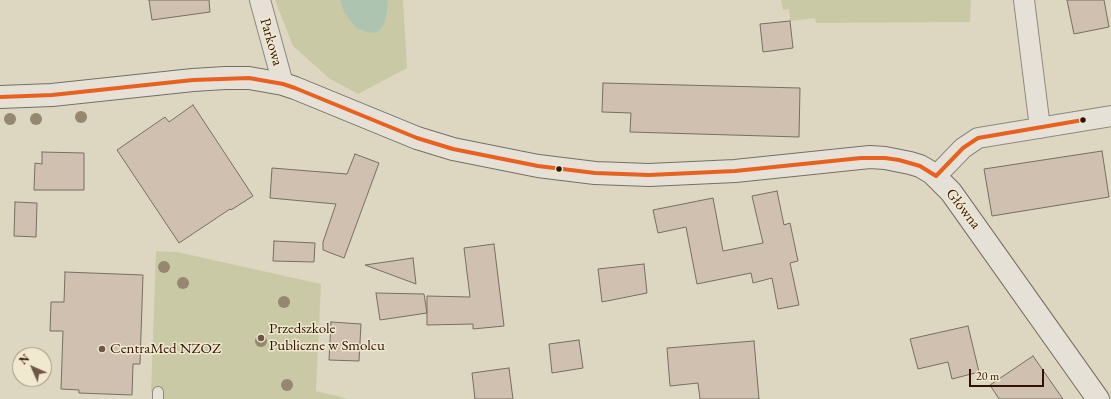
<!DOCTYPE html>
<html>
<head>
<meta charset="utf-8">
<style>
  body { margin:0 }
  #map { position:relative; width:1111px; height:399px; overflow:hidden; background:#ddd7c2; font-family:"EB Garamond",serif }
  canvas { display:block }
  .north { position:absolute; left:12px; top:347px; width:40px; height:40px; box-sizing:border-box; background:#f0e9d0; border:1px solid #a4937e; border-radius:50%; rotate:315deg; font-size:11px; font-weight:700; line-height:16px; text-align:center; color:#321204 }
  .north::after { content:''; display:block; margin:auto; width:14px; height:18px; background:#6e5746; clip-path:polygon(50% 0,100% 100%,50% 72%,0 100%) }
  .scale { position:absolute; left:969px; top:369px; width:75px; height:18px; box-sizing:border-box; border:2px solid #321204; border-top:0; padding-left:5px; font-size:12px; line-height:14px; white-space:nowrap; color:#321204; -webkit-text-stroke:3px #f0e9d0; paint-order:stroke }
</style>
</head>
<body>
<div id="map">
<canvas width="1111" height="399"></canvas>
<div class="north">N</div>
<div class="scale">20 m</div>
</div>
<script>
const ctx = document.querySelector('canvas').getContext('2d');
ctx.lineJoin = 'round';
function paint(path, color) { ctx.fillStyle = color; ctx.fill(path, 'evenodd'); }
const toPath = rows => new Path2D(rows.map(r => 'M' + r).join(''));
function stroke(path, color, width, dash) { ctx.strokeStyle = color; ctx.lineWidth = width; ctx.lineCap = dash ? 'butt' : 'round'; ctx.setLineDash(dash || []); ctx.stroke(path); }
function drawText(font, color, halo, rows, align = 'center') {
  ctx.font = font + ' "EB Garamond",serif'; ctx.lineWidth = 3; ctx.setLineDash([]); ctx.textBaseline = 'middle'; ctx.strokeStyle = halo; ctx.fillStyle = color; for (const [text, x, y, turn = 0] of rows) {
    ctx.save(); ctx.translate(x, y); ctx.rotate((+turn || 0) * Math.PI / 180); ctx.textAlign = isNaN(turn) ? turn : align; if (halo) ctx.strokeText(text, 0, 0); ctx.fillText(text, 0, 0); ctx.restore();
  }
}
paint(toPath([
  [275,0,403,0,407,68,358,94,330,79,293,46],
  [781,0,971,0,970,22,816,23,815,18,790,21,789,9,783,10],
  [156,251,177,252,321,284,316,391,349,399,164,399,164,392,151,392]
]), '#c9caa5');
paint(toPath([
  [340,0,388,0,387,12,384,24,378,32,370,33,356,28,344,12]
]), '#adc5b0');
const building = toPath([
  [149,0,209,0,210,12,152,20,149,0],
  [1067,0,1104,0,1109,27,1074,34,1067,0],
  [790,21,793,48,763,52,760,24,790,21],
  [603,83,800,88,799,137,630,132,631,113,602,112,603,83],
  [193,105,253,196,231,210,230,209,179,243,117,150,165,117,169,122,193,105],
  [1102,151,1109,197,992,216,984,169,1102,151],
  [42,152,84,153,84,190,34,190,35,163,42,164,42,152],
  [355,154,379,163,344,258,323,250,323,242,336,204,270,198,272,168,347,174,355,154],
  [777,191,784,225,790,223,798,261,790,263,799,305,778,309,772,278,753,283,751,273,697,284,686,227,658,233,653,210,713,198,723,251,763,243,752,196,777,191],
  [15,202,37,203,36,237,14,236,15,202],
  [274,241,315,243,314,262,273,261,274,241],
  [494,244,504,326,473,329,473,324,427,325,427,296,470,297,464,248,494,244],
  [413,258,416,284,365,265,413,258],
  [644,264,647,293,602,302,598,269,644,264],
  [65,272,143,275,140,364,133,364,132,395,79,393,79,390,61,389,63,331,50,331,51,302,64,302,65,272],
  [376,293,424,294,427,313,380,320,376,293],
  [331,322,361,324,359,361,329,360,331,322],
  [968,326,979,372,952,379,948,362,918,369,910,339,968,326],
  [579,340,583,368,552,373,549,344,579,340],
  [754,341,759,399,700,399,698,383,670,386,667,348,754,341],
  [1033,356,1063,399,999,399,990,385,1033,356],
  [509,368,513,399,475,399,472,373,509,368]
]);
paint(building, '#cfc0b0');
stroke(building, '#776e62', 1);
const lane = toPath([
  [158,399,158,392]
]);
const street = toPath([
  [260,0,283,84],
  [1024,0,1040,128],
  [936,176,963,148,978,138,1111,116]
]);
const secondary = toPath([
  [0,97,52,95,193,80,225,78,249,78,283,84,295,88,417,138,453,149,538,166,595,173,649,175,735,171,870,157,885,158,910,163,920,166,932,173,951,192,1098,399]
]);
stroke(lane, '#90887a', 12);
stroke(street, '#90887a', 22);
stroke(secondary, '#776e62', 24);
stroke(lane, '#e5e1d6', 10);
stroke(street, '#e5e1d6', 20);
stroke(secondary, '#e5e1d6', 22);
stroke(toPath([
  [0,97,52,95,193,80,249,78,283,84,295,88,417,138,453,149,538,166,595,173,649,175,735,171,861,158,885,158,899,160,920,166,936,176],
  [936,176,963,148,978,138,1083,120]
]), '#e86120', 4);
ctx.fillStyle = '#958770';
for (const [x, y] of [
  [81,117],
  [10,119],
  [36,119],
  [164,267],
  [183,283],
  [284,302],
  [261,341],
  [287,385]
]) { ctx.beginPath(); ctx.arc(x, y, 6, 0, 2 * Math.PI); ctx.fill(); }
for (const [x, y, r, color] of [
  [1083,120,3.5,"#321204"],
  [559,169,3.5,"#321204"],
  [261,338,4,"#6e5746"],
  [102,349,4,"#6e5746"]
]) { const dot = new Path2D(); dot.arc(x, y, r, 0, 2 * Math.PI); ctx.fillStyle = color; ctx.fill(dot); stroke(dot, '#f0e9d0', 1.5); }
drawText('15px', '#321204', '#f0e9d0', [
  ["Parkowa",271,42,74],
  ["Główna",963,209,52]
]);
drawText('15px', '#321204', '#f0e9d0', [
  ["Przedszkole",269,329],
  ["Publiczne w Smolcu",269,346],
  ["CentraMed NZOZ",110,349]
], 'left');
</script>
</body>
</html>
